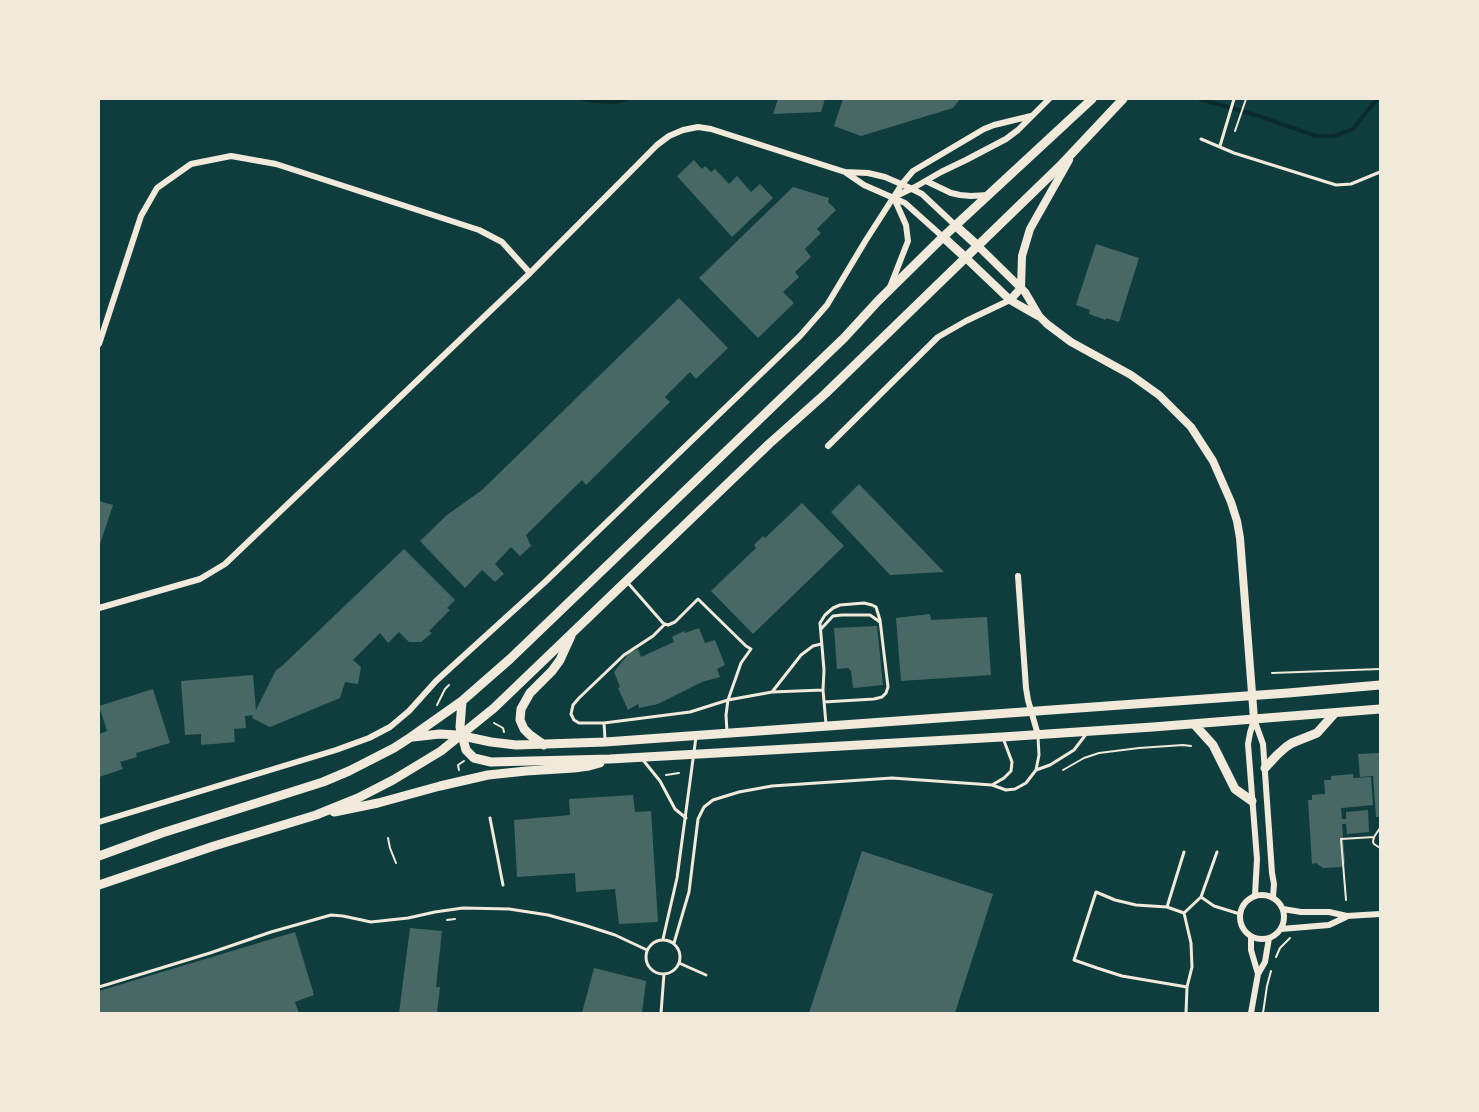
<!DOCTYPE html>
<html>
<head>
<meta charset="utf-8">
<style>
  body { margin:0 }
  #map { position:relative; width:1479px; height:1112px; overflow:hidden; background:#0f3d3e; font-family:Jost,sans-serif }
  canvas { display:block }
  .frame { position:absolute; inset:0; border:100px solid #f1e9da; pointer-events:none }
</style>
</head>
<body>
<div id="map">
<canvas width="1479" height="1112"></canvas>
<div class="frame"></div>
</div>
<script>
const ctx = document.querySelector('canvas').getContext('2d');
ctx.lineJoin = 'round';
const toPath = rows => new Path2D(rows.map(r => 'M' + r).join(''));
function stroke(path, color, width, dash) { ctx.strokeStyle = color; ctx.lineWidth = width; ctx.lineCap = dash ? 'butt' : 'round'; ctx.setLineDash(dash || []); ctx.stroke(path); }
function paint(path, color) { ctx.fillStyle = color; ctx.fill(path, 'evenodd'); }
stroke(toPath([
  [583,99,594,101,615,102,626,99],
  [1200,99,1259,116,1316,136,1334,136,1353,129,1377,99]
]), '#0a2a2b', 4);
paint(toPath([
  [778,99,825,99,821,112,773,114],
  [843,99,960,99,953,108,861,136,834,126],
  [694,160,702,169,705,166,711,172,715,169,729,184,737,176,751,192,760,184,773,198,732,237,677,176],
  [793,187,829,198,828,202,836,210,817,229,821,233,805,249,811,257,795,272,799,277,783,292,794,303,758,338,699,278],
  [1096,244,1139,258,1119,322,1106,318,1106,320,1089,314,1090,310,1076,305],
  [679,298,728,348,696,379,690,372,665,397,670,402,586,485,582,480,526,535,531,546,520,556,511,547,495,564,504,574,495,582,482,570,465,588,420,541,447,515,482,490],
  [859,484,944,572,890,575,831,512],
  [99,501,113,505,99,547],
  [802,503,844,546,753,634,711,591,756,548,754,545,763,536,765,538],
  [404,549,455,600,447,608,450,610,429,631,432,633,421,642,409,642,399,632,388,643,380,633,353,660,361,667,358,684,345,682,340,698,270,727,252,718,253,715,245,716,246,728,234,729,235,742,201,745,201,734,185,735,181,681,253,675,256,710,276,670,282,666],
  [930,614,931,620,987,617,991,675,901,681,896,618],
  [877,626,883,685,853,688,851,671,848,668,837,669,834,628],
  [699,628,705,643,715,640,725,665,717,669,720,677,702,682,658,704,639,708,638,704,628,710,618,688,620,687,614,672,629,653,638,649,641,657,674,642,672,637,684,631,685,633],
  [153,689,170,743,136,753,137,757,120,762,123,769,99,777,99,734,107,731,99,706],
  [1380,753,1380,817,1376,817,1373,776,1360,777,1358,754],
  [1353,774,1353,778,1371,777,1373,805,1341,808,1342,819,1346,819,1346,812,1368,810,1369,832,1347,834,1346,824,1342,824,1345,863,1341,867,1323,868,1316,863,1312,864,1308,800,1312,800,1312,795,1325,794,1324,780,1331,780,1331,776],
  [633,795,635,812,651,811,658,922,619,924,615,889,576,892,575,873,517,877,514,820,570,815,569,799],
  [862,851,993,894,955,1013,809,1013],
  [410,928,442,931,436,987,440,987,437,1013,399,1013],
  [295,932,314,995,295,1002,299,1013,99,1013,99,991],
  [594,968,646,981,642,1013,582,1013]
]), '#486865');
stroke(toPath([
  [1235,131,1246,99],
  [1272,673,1380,669],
  [437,705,445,689,449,685],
  [494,723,503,728,504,732],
  [459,770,458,765,464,761],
  [1063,770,1084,758,1099,753,1139,748,1183,745,1191,746],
  [666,775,679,773],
  [1380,828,1374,837,1373,842,1374,844,1380,848],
  [388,838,390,848,396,863],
  [1346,900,1341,839,1374,837],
  [447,920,455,919],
  [1276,957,1280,948,1290,938],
  [1263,1013,1267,986,1271,971]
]), '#f1e9da', 2);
stroke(toPath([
  [1201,139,1234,153,1336,185,1351,184,1380,172],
  [1220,146,1234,99],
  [628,583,663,623,665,624,668,625,675,622,698,599,746,646,751,649,741,663,728,700,690,712,604,723,579,723,574,720,571,714,573,705,579,698,624,655,653,636,665,624],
  [821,629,833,616,842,615,870,615,880,622],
  [772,692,801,655,813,646,821,644],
  [824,702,874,699,882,697,886,693,888,687,880,620,876,607,872,605,864,603,840,605,833,608,825,615,820,623,824,670,823,690,826,724],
  [604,723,605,739],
  [727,732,726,715,728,700,772,692,823,690],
  [643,760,660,781,675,809,686,818],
  [1036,770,1050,765,1074,750,1087,733],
  [992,785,1004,778,1011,771,1012,762,1003,738],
  [490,818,503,885],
  [1217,852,1201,897,1214,906,1240,914],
  [1167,907,1184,852],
  [1184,913,1167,907,1136,905,1115,900,1096,892,1074,960,1097,968,1122,976,1187,987],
  [663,939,677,878,696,737],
  '646 957a17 17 0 1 1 34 0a17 17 0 1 1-34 0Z',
  [674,943,689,892,698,819,704,807,713,800,739,792,772,786,892,778,992,785,1006,790,1015,789,1026,783,1036,770,1039,755,1038,737],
  [679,963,706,975],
  [99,987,210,953,271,932,331,915,343,916,371,922,408,918,435,912,463,908,509,909,548,915,584,925,615,935,647,950],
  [661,1013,664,974],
  [1186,1013,1187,987,1192,967,1191,943,1184,913,1201,897]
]), '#f1e9da', 3);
stroke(toPath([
  [845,172,864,185,905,203,943,237],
  [926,181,951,193,960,195,971,196,988,195],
  [894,197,915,187,941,172,966,160,1006,139,1018,130,1049,99],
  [890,287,908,241,906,225,894,198],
  [99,344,141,216,157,188,191,164,231,156,276,164,479,230,502,242,530,273],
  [828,446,938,337,966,321,1010,300],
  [1018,576,1026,688,1028,700,1038,735],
  [99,608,200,579,225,564,530,273,657,145,669,136,683,130,698,127,711,129,845,172,868,173,885,177,908,187,922,194,956,226],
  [1254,719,1263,744,1272,873,1274,884,1273,897],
  [1254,720,1250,733,1248,744,1257,859,1255,895],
  [99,822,336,750,369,738,390,727,409,711,436,681,545,582,800,336,827,305,866,240,902,184,913,171,984,129,994,125,1031,116],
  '1240 917a22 22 0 1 1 44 0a22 22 0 1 1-44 0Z',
  [1283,909,1301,912,1329,912,1347,916,1380,914],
  [1281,929,1329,925,1346,917],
  [1251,937,1251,950,1258,974],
  [1251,1013,1258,974,1265,962,1269,938]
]), '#f1e9da', 6);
stroke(toPath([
  [978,246,1025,292,1039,316,1047,324,1071,342,1131,375,1159,395,1191,427,1213,461,1231,502,1237,521,1240,538,1254,719],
  [966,258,1010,300,1038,316],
  [1010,300,1021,288,1022,256,1030,229,1069,160]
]), '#f1e9da', 8);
stroke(toPath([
  [956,226,978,246],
  [943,237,966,258],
  [462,701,460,727,466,750,474,758,491,762,610,759,1002,737,1153,727,1380,709],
  [1194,724,1213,745,1235,789,1252,801],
  [413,737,440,734,458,735,491,742,516,745,605,742,1288,693,1380,685],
  [544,745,530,735,524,729,520,720,521,709,530,693,552,671,560,660,571,636],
  [1265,768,1277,755,1286,747,1292,743,1317,733,1334,714],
  [334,812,378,803,440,786,488,775,526,771,574,768,589,766,600,763],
  [99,856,162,833,323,782,349,771,394,748,411,737,462,701,510,659,561,610,844,338,878,301,943,237,1092,99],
  [99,885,214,846,316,815,358,798,393,780,441,751,494,708,769,444,825,394,1060,166,1123,99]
]), '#f1e9da', 9);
</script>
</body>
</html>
